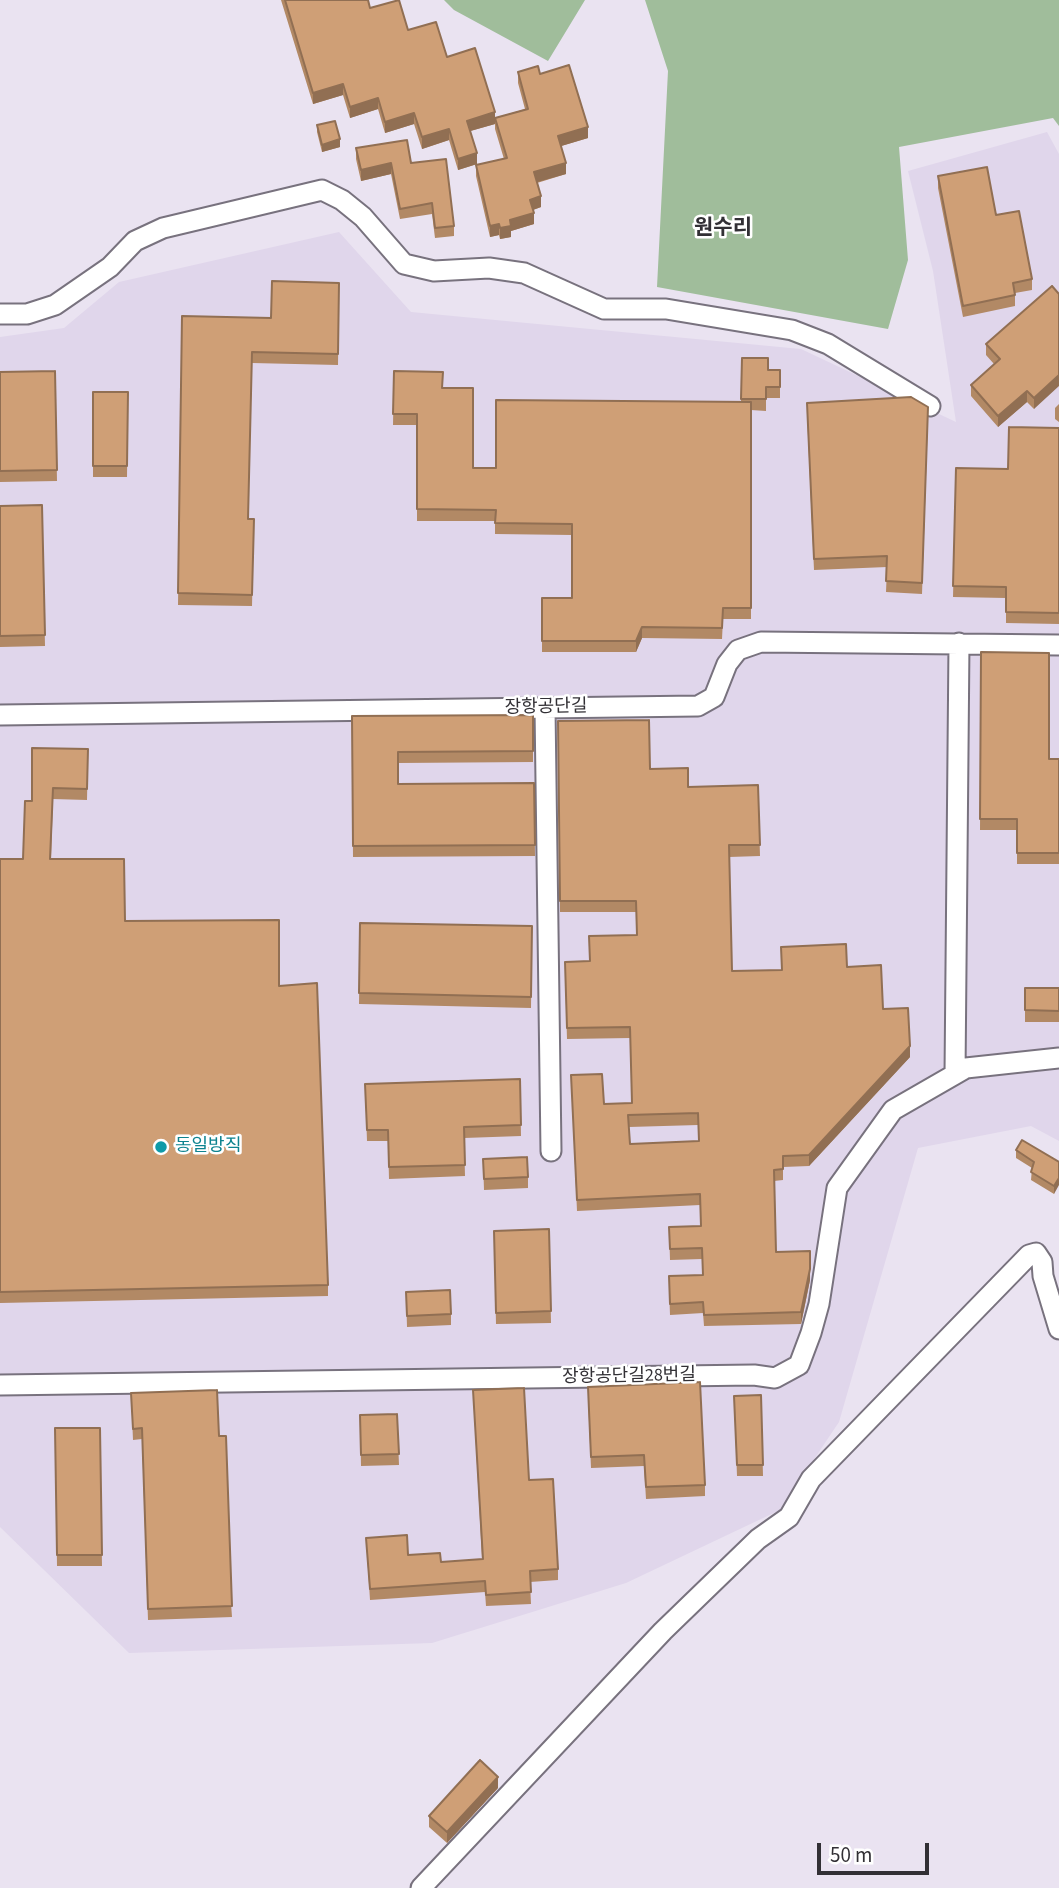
<!DOCTYPE html>
<html>
<head>
<meta charset="utf-8">
<style>
  body { margin:0 }
  #map { position:relative; width:1059px; height:1888px; overflow:hidden; background:#eae3f1; font-family:"Source Sans 3",sans-serif }
  canvas { display:block }
  .scale { position:absolute; left:817px; top:1843px; width:112px; height:32px; box-sizing:border-box; border:4px solid #323035; border-top:0; padding-left:9px; font-size:21px; line-height:24px; white-space:nowrap; color:#323035; -webkit-text-stroke:5px #fff; paint-order:stroke }
</style>
</head>
<body>
<div id="map">
<canvas width="1059" height="1888"></canvas>
<div class="scale">50 m</div>
</div>
<script>
const ctx = document.querySelector('canvas').getContext('2d');
ctx.lineJoin = 'round';
function paint(path, color) { ctx.fillStyle = color; ctx.fill(path, 'evenodd'); }
const toPath = rows => new Path2D(rows.map(r => 'M' + r).join(''));
function stroke(path, color, width, dash) { ctx.strokeStyle = color; ctx.lineWidth = width; ctx.lineCap = dash ? 'butt' : 'round'; ctx.setLineDash(dash || []); ctx.stroke(path); }
function drawText(font, color, halo, rows, align = 'center') {
  ctx.font = font + ' "Source Sans 3","Noto Sans KR",sans-serif'; ctx.lineWidth = 5; ctx.setLineDash([]); ctx.textBaseline = 'middle'; ctx.strokeStyle = halo; ctx.fillStyle = color; for (const [text, x, y, turn = 0] of rows) {
    ctx.save(); ctx.translate(x, y); ctx.rotate((+turn || 0) * Math.PI / 180); ctx.textAlign = isNaN(turn) ? turn : align; if (halo) ctx.strokeText(text, 0, 0); ctx.fillText(text, 0, 0); ctx.restore();
  }
}
paint(toPath([
  [1047,132,1059,154,1059,1141,1031,1126,918,1148,839,1422,780,1510,626,1583,432,1643,129,1653,0,1527,0,337,64,328,119,282,339,232,411,312,801,349,956,422,933,271,908,171]
]), '#e0d6eb');
paint(toPath([
  [444,0,585,0,548,61,454,10],
  [645,0,1059,0,1059,126,1053,118,899,147,908,260,888,329,657,287,668,71]
]), '#a0bd9b');
const minor = toPath([
  [0,314,27,314,55,305,110,267,135,241,163,228,322,190,342,200,363,217,404,264,434,271,489,268,524,273,604,309,666,309,792,330,828,344,930,406],
  [545,708,551,1151],
  [0,715,698,706,714,697,727,664,738,650,761,642,1059,645],
  [955,1074,959,643],
  [0,1385,754,1375,775,1378,799,1365,811,1333,819,1304,837,1188,893,1110,966,1068,1059,1058],
  [421,1888,663,1631,758,1539,789,1517,811,1479,1029,1255,1036,1253,1042,1262,1043,1276,1059,1329]
]);
stroke(minor, '#78727e', 23);
stroke(minor, '#fff', 19);
paint(toPath([
  [281,0,368,0,370,8,408,30,495,124,470,131,477,164,458,170,449,140,422,149,414,124,385,133,378,109,350,118,343,95,313,104],
  [518,72,540,74,588,138,561,146,566,174,537,183,541,207,533,210,534,224,511,231,511,237,500,239,499,235,490,237,476,176,476,165,504,159,495,129,495,118,525,109,518,83],
  [317,125,340,147,322,152,317,132],
  [356,148,411,163,454,226,454,236,435,238,432,214,400,219,391,174,361,181,356,159],
  [938,176,996,215,1032,279,1032,290,1015,293,1015,306,963,317,938,188],
  [339,283,338,365,252,363,248,519,254,519,252,606,178,605,182,316,271,318],
  [1052,286,1034,409,1027,402,998,427,971,396,971,385,994,364,986,355,986,344],
  [742,358,768,370,780,370,780,398,766,398,766,411,751,410,751,619,723,619,722,639,642,638,636,652,542,652,542,598,572,598,572,535,495,534,495,521,417,521,417,425,393,425,394,371,443,388,473,468,496,468,741,401],
  [55,371,57,481,0,482,0,372],
  [93,392,128,392,127,477,93,477],
  [1059,404,1059,422,1055,419,1055,408],
  [807,414,928,418,922,594,886,592,887,567,814,570],
  [1059,428,1059,624,1006,623,1006,598,953,597,956,468,1008,469],
  [42,505,45,646,0,647,0,506],
  [981,652,1049,759,1059,759,1059,864,1017,864,1017,830,980,830],
  [533,715,533,762,398,763,398,784,534,783,535,856,353,857,352,716],
  [558,721,650,769,688,787,758,785,760,856,729,857,732,971,782,970,781,947,847,967,883,1009,910,1057,809,1166,783,1167,783,1180,774,1181,776,1252,810,1280,801,1324,704,1326,703,1313,670,1315,669,1287,702,1275,702,1259,670,1260,669,1227,701,1226,700,1205,577,1211,571,1075,604,1104,632,1103,630,1038,567,1039,565,973,589,961,637,935,636,912,560,912],
  [698,1125,698,1141,630,1144,629,1127],
  [88,749,87,800,53,799,51,859,125,921,279,986,328,1285,328,1296,0,1303,0,859,23,859,32,801],
  [360,923,532,926,531,1008,359,1004],
  [1025,988,1059,988,1059,1022,1025,1022],
  [520,1079,521,1136,464,1138,465,1176,389,1179,388,1141,367,1141,365,1084],
  [1016,1150,1059,1162,1054,1194,1031,1180,1032,1168,1016,1158],
  [483,1159,528,1177,528,1188,484,1190],
  [549,1229,551,1323,496,1324,494,1231],
  [406,1292,451,1314,451,1325,407,1327],
  [473,1390,529,1480,558,1569,558,1580,530,1582,531,1604,486,1606,485,1592,370,1600,366,1538,408,1555,441,1562,482,1559],
  [131,1393,219,1436,232,1617,148,1620,142,1439,133,1440],
  [761,1395,763,1476,737,1476,734,1396],
  [588,1398,705,1485,705,1496,646,1499,644,1466,591,1468],
  [397,1414,399,1465,361,1466,360,1415],
  [55,1428,100,1428,102,1566,57,1566],
  [498,1788,447,1843,429,1827,429,1816]
]), '#b28965');
paint(toPath([
  [343,84,343,95,313,104,313,93],
  [378,98,378,109,350,118,350,107],
  [495,112,495,124,467,132,467,121],
  [414,113,414,124,385,133,385,122],
  [588,127,588,138,558,147,558,136],
  [449,129,449,140,422,149,422,137],
  [340,139,340,147,322,152,322,145],
  [477,153,477,164,458,170,458,159],
  [391,163,391,174,361,181,361,170],
  [566,163,566,174,534,183,534,172],
  [541,196,541,207,530,211,530,200],
  [534,213,534,224,511,231,511,237,500,239,500,228,510,220],
  [499,224,499,235,490,237,490,226],
  [1059,375,1059,386,1034,409,1034,398],
  [1027,391,1027,402,998,427,998,416],
  [642,627,642,638,636,652,636,641],
  [910,1046,910,1057,809,1166,809,1155],
  [1059,1178,1059,1185,1054,1194,1054,1186],
  [810,1269,810,1280,801,1324,801,1312],
  [498,1777,498,1788,447,1843,447,1832]
]), '#916f53');
const building = toPath([
  [285,0,368,0,370,8,399,0,408,30,436,22,447,57,475,48,495,112,467,121,477,153,458,159,449,129,422,137,414,113,385,122,378,98,350,107,343,84,313,93,285,0],
  [569,65,588,127,558,136,566,163,534,172,541,196,530,200,534,213,510,220,511,226,500,228,499,224,490,226,476,165,507,158,495,118,528,109,518,72,538,66,540,74,569,65],
  [335,121,340,139,322,145,317,125,335,121],
  [407,140,411,163,446,159,454,226,435,228,432,203,400,209,391,163,361,170,356,148,407,140],
  [987,167,996,215,1019,211,1032,279,1013,283,1015,295,963,306,938,176,987,167],
  [272,281,339,283,338,354,252,352,248,519,254,519,252,595,178,593,182,316,271,318,272,281],
  [1052,286,1059,294,1059,375,1034,398,1027,391,998,416,971,385,1000,359,986,344,1052,286],
  [742,358,768,358,768,370,780,370,780,387,766,387,766,399,741,399,742,358],
  [55,371,57,470,0,471,0,372,55,371],
  [394,371,443,372,442,388,473,388,473,468,496,468,496,400,751,402,751,608,723,608,722,628,642,627,636,641,542,641,542,598,572,598,572,524,495,523,496,510,417,509,417,414,393,414,394,371],
  [93,392,128,392,127,466,93,466,93,392],
  [911,397,928,407,922,583,886,581,887,556,814,559,807,403,911,397],
  [1009,427,1059,428,1059,613,1006,612,1006,587,953,586,956,468,1008,469,1009,427],
  [42,505,45,635,0,636,0,506,42,505],
  [981,652,1049,653,1049,759,1059,759,1059,853,1017,853,1017,819,980,819,981,652],
  [533,715,533,751,398,752,398,784,534,783,535,845,353,846,352,716,533,715],
  [649,720,650,769,688,768,688,787,758,785,760,845,729,845,732,971,782,970,781,947,846,944,847,967,881,965,883,1009,908,1008,910,1046,809,1155,783,1156,783,1169,774,1170,776,1252,810,1251,810,1269,801,1312,704,1315,703,1302,670,1304,669,1276,703,1275,702,1248,670,1249,669,1227,701,1226,700,1194,577,1200,571,1075,602,1074,604,1104,632,1103,630,1027,567,1028,565,962,590,961,589,936,637,935,636,901,560,901,558,721,649,720],
  [698,1113,699,1141,630,1144,628,1115,698,1113],
  [32,748,88,749,87,789,53,788,50,859,124,859,125,921,279,920,279,986,317,983,328,1285,0,1292,0,859,23,859,25,801,32,801,32,748],
  [360,923,532,926,531,997,359,993,360,923],
  [1025,988,1059,988,1059,1011,1025,1010,1025,988],
  [520,1079,521,1125,464,1127,465,1165,389,1167,388,1130,367,1130,365,1084,520,1079],
  [1022,1140,1059,1162,1059,1178,1054,1186,1031,1172,1034,1162,1016,1150,1022,1140],
  [527,1157,528,1177,484,1179,483,1159,527,1157],
  [549,1229,551,1311,496,1313,494,1231,549,1229],
  [450,1290,451,1314,407,1316,406,1292,450,1290],
  [700,1382,705,1485,646,1487,644,1455,591,1457,588,1387,700,1382],
  [524,1388,529,1480,553,1479,558,1569,530,1571,531,1592,486,1595,485,1581,370,1589,366,1538,407,1535,408,1555,440,1553,441,1562,483,1559,473,1390,524,1388],
  [217,1390,219,1436,226,1436,232,1606,148,1609,142,1428,133,1429,131,1393,217,1390],
  [761,1395,763,1465,737,1465,734,1396,761,1395],
  [397,1414,399,1454,361,1455,360,1415,397,1414],
  [55,1428,100,1428,102,1555,57,1555,55,1428],
  [480,1760,498,1777,447,1832,429,1816,480,1760]
]);
paint(building, '#cf9f76');
stroke(building, '#916f53', 2);
for (const [x, y, r, color] of [
  [161,1147,7,"#0f9aa8"]
]) { const dot = new Path2D(); dot.arc(x, y, r, 0, 2 * Math.PI); ctx.fillStyle = color; ctx.fill(dot); stroke(dot, '#fff', 2.5); }
drawText('18px', '#323035', '#fff', [
  ["장항공단길",546,708,-1],
  ["장항공단길28번길",629,1377,-1]
]);
drawText('18px', '#0d838f', '#fff', [
  ["동일방직",175,1147]
], 'left');
drawText('bold 21px', '#323035', '#fff', [
  ["원수리",723,229]
]);
</script>
</body>
</html>
